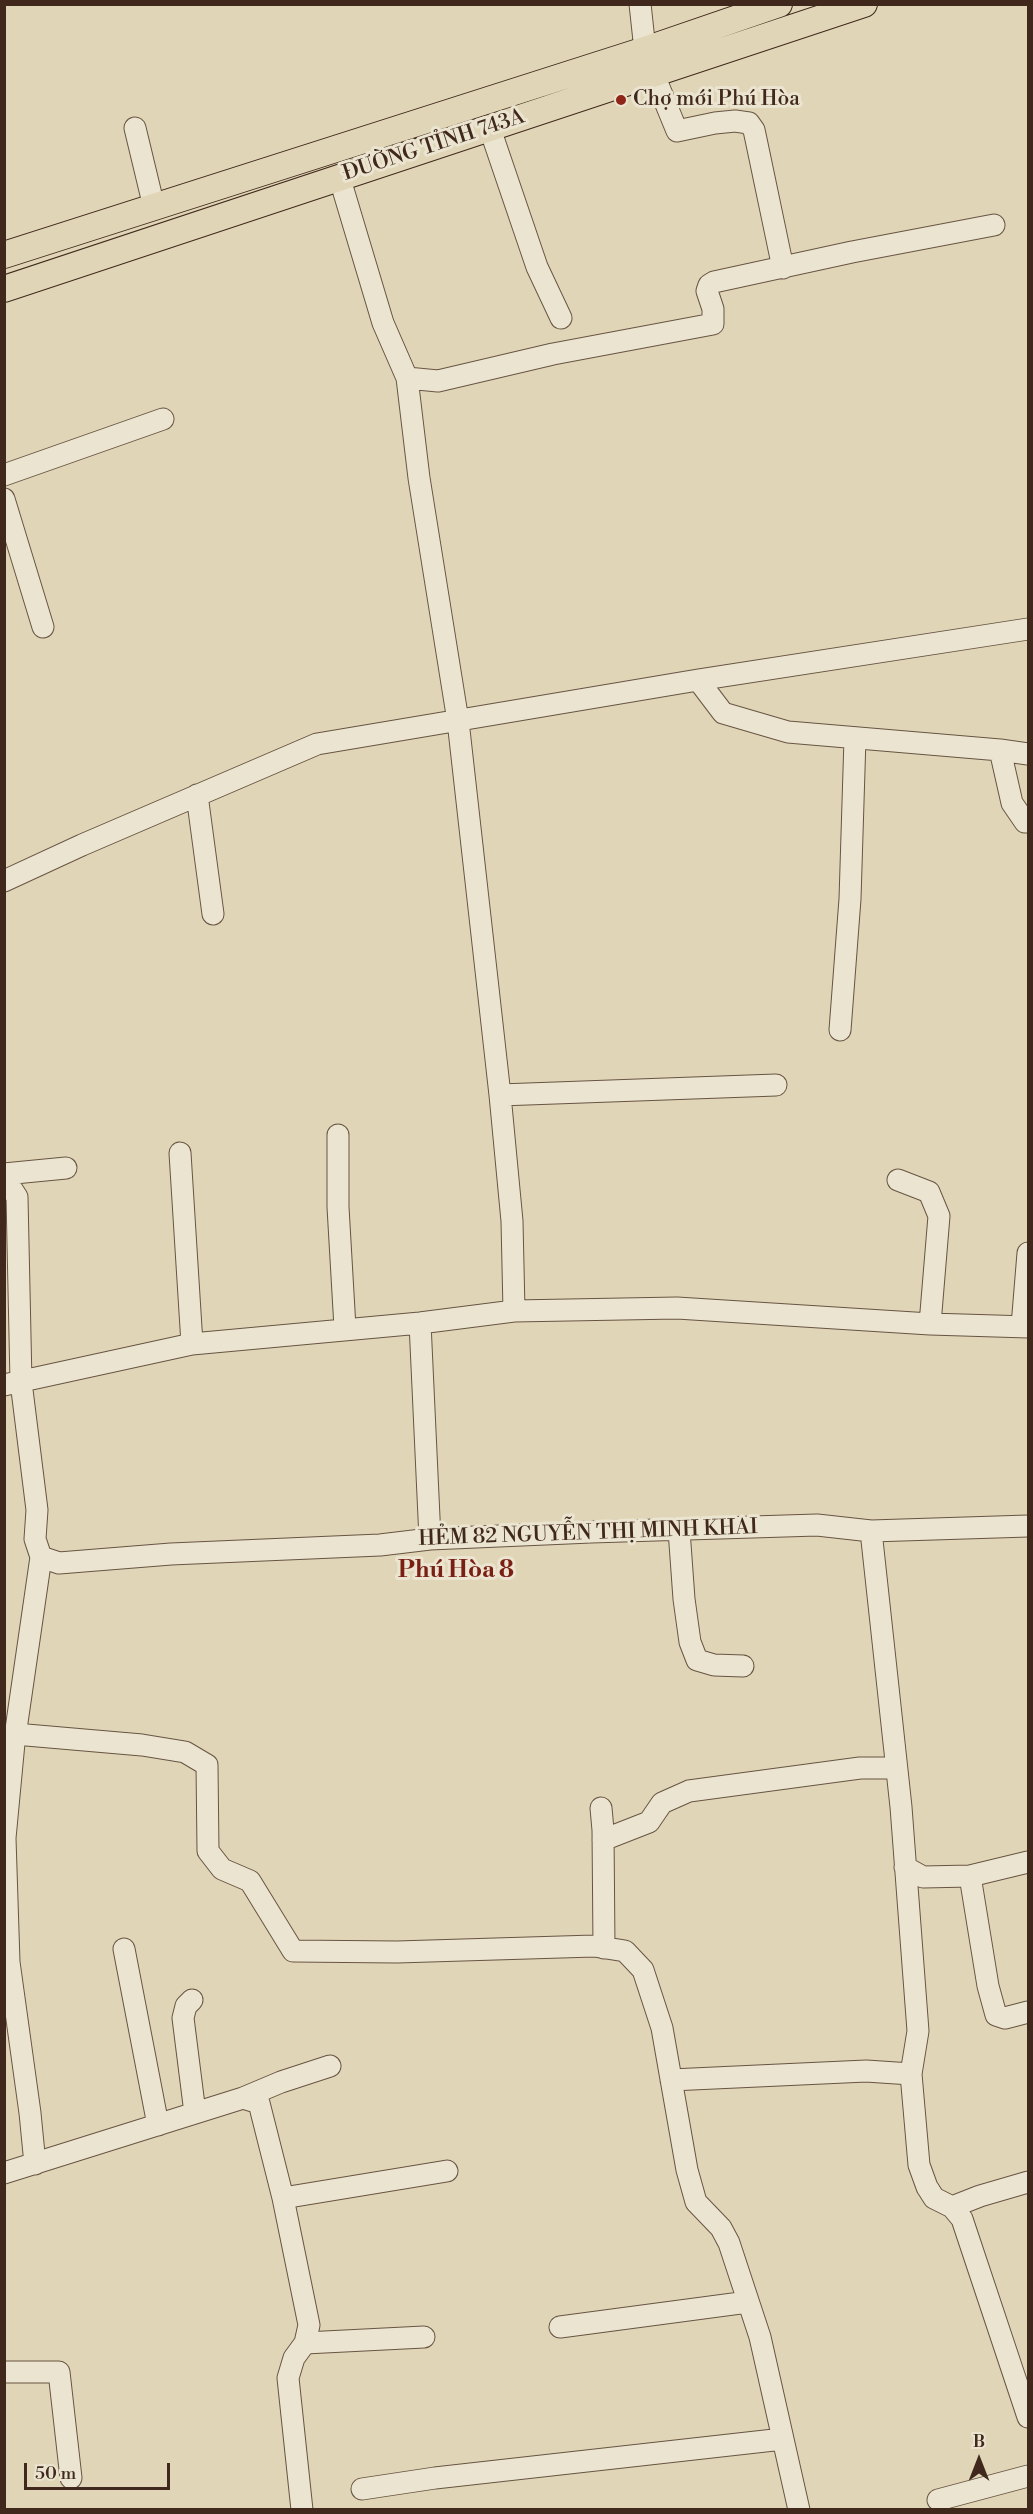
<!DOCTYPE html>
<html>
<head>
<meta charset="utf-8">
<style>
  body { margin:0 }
  #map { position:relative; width:1033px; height:2514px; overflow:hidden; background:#e0d6b7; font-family:"Libre Bodoni",serif }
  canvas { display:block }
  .frame { position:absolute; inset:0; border:6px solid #40291c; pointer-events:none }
  .north { position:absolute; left:949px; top:2430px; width:60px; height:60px; -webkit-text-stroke:4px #ebe4d0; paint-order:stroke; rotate:0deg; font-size:16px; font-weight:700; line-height:24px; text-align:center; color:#40291c }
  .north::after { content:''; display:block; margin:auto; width:21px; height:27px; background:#40291c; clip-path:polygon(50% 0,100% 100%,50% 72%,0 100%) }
  .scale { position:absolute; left:24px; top:2463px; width:146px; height:27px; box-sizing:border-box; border:3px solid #40291c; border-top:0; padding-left:8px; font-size:18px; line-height:21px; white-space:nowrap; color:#40291c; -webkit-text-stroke:4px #ebe4d0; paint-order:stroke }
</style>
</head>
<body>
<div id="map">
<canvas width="1033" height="2514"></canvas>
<div class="frame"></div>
<div class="north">B</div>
<div class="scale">50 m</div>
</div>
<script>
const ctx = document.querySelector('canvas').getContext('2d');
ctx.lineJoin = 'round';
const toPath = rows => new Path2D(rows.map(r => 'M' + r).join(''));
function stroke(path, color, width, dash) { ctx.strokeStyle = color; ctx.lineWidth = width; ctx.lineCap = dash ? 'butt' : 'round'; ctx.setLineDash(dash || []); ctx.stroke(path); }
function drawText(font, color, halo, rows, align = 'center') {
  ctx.font = font + ' "Libre Bodoni",serif'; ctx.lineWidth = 6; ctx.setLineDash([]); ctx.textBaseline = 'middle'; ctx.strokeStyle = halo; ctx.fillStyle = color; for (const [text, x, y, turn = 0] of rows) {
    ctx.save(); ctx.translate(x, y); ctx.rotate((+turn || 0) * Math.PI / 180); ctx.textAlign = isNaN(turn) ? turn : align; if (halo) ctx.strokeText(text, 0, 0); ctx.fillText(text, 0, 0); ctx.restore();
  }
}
const minor = toPath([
  [640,4,645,50],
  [654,75,677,131,715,123,735,121,749,123,754,130,757,144,783,268],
  [135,128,154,207],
  [490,129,537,267,561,318],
  [339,176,383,323,407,378,419,478,458,721,500,1095,512,1221,514,1311],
  [407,378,438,381,553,354,713,324,713,309,707,291,709,285,714,282,852,252,994,225],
  [4,475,163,419],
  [4,499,43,627],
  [698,680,723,713,788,732,1000,750,1028,754],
  [1000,750,1012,803,1025,822,1028,822],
  [197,795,213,914],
  [4,881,82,845,317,744,698,680,1028,629],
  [840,1030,850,899,855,738],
  [500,1095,776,1085],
  [338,1135,338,1207,345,1328],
  [180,1153,192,1344],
  [4,1174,66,1168],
  [4,1177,17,1197,21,1382,37,1510,35,1539,41,1557,14,1743,5,1838,9,1962,30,2113,35,2164],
  [898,1180,929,1192,939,1216,930,1324],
  [420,1323,430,1539],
  [1022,1326,1028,1253],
  [4,1385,192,1344,420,1323,514,1311,677,1308,930,1324,1028,1327],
  [679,1530,684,1599,690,1642,697,1660,714,1665,743,1666],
  [871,1531,901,1807,918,2031,911,2074],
  [41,1557,59,1563,171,1554,380,1545,430,1539,591,1532,817,1525,871,1531,1028,1526],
  [15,1734,142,1745,185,1752,207,1765,208,1851,222,1869,250,1881,293,1951,397,1952,594,1946,625,1951,643,1970,662,2028,687,2170,696,2202,721,2228,729,2243,760,2337,799,2510],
  [601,1808,603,1830,604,1948],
  [603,1840,649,1822,662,1803,689,1791,860,1768,896,1768],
  [905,1867,923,1877,970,1876,1028,1862],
  [970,1876,988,1986,996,2015,1005,2018,1028,2012],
  [124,1949,158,2125],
  [192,2000,186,2006,183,2018,195,2113],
  [671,2080,866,2071,911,2074,919,2165,927,2187,934,2198,952,2207,962,2219,1028,2417],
  [243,2098,281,2082,330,2066],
  [4,2173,243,2098,259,2103,283,2198,309,2325,305,2343,294,2358,288,2378,302,2510],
  [283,2198,447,2171],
  [952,2207,980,2196,1028,2182],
  [560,2327,748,2302],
  [305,2343,424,2337],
  [4,2372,59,2372,71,2478],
  [362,2489,435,2478,783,2439],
  [938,2500,1028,2476]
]);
const major = toPath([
  [4,255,645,50,779,4],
  [4,289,864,4]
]);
stroke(minor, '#685443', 23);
stroke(major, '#40291c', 28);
stroke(minor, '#ebe4d0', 21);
stroke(major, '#e0d6b7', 26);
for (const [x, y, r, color] of [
  [621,100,6,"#8f2418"]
]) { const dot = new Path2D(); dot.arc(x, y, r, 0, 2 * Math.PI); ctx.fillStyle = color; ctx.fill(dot); stroke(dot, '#ebe4d0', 2); }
drawText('21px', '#40291c', '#ebe4d0', [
  ["Chợ mới Phú Hòa",633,100]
], 'left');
drawText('21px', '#40291c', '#ebe4d0', [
  ["ĐƯỜNG TỈNH 743A",434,146,-18],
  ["HẺM 82 NGUYỄN THỊ MINH KHAI",588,1534,-2]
]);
drawText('bold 24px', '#7a1f14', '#ebe4d0', [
  ["Phú Hòa 8",456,1571]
]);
</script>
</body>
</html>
